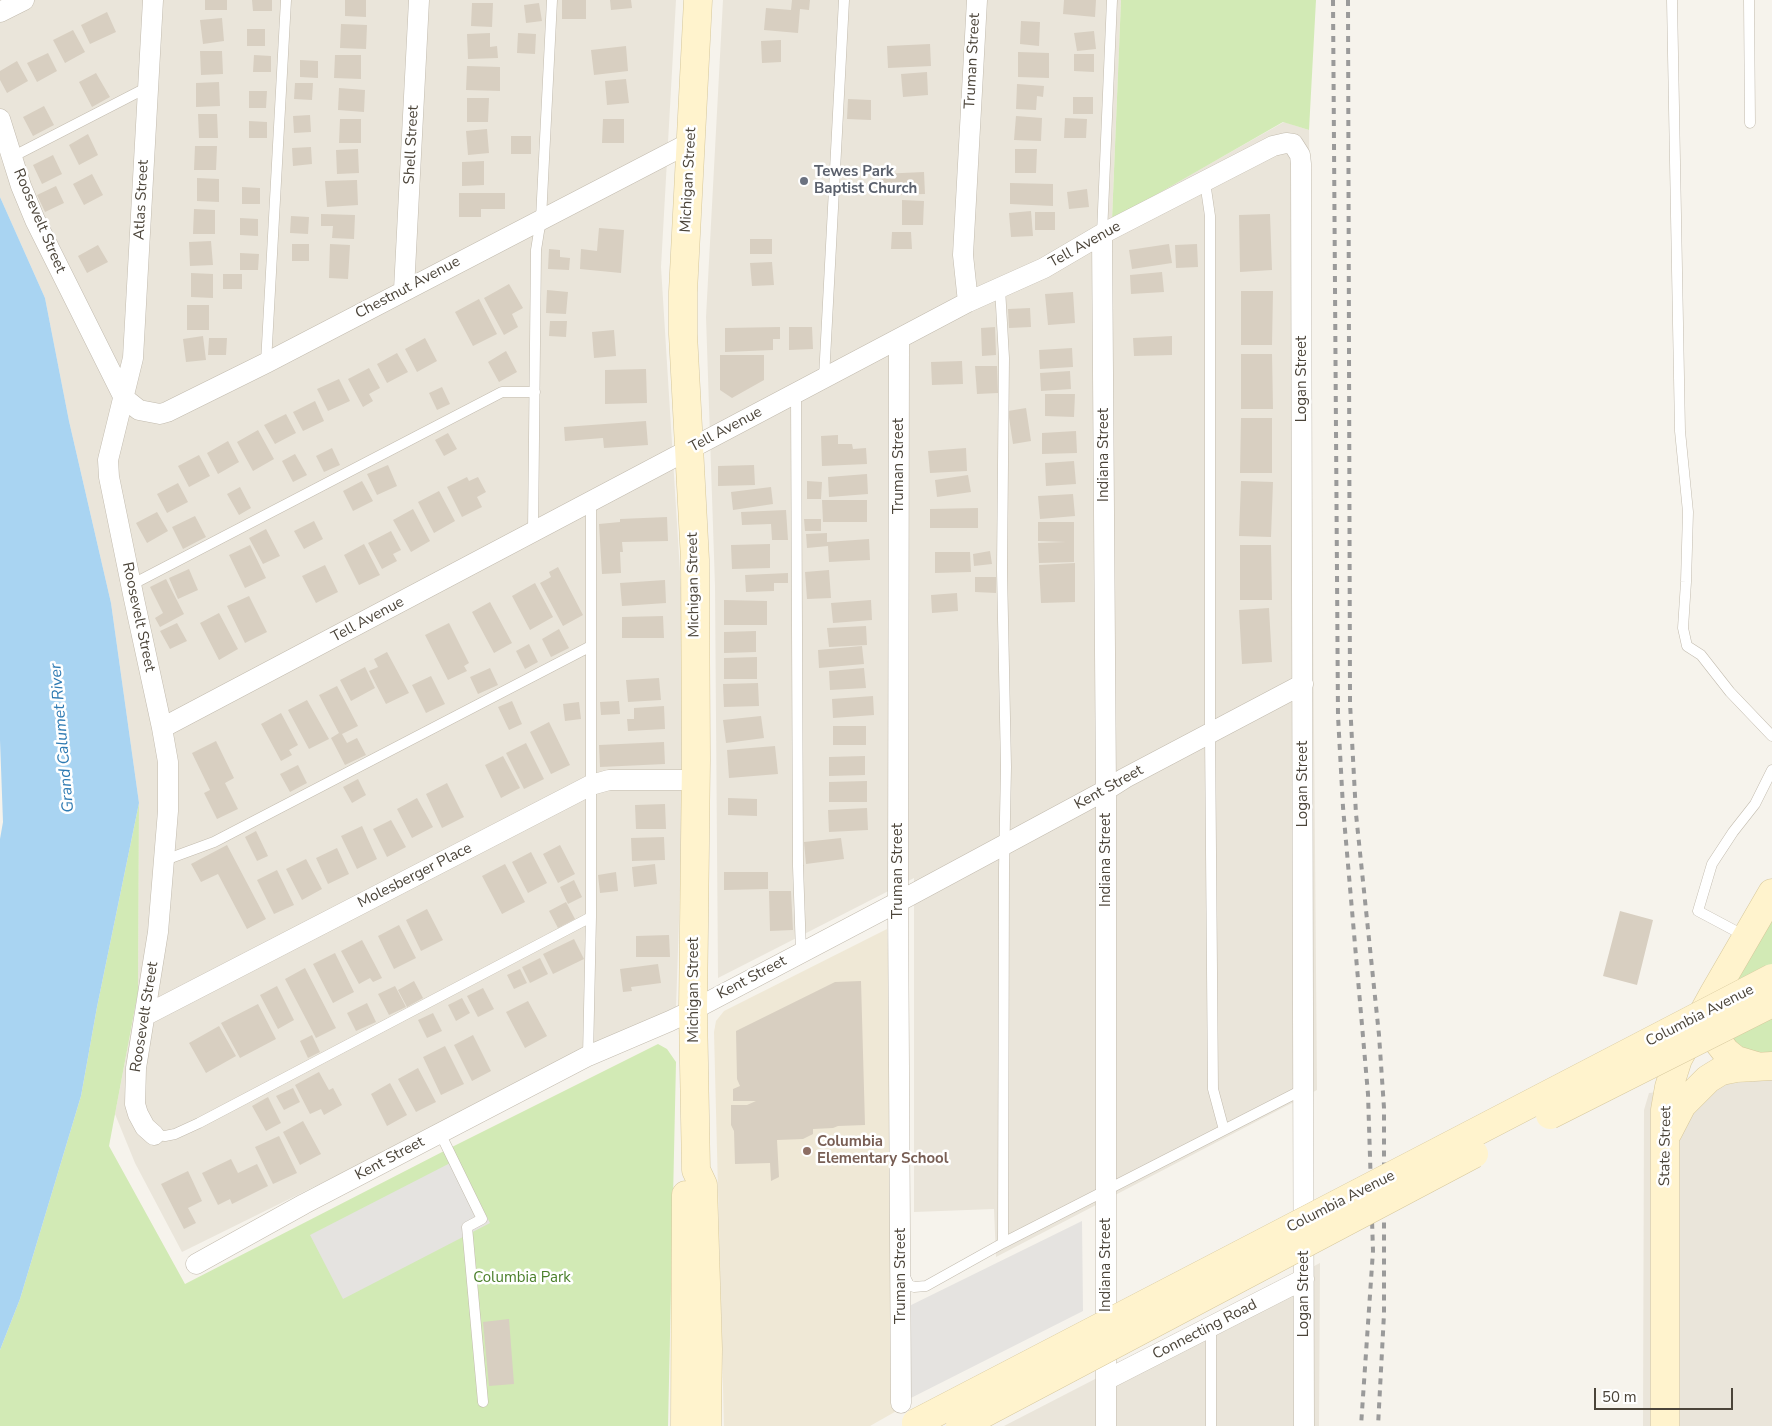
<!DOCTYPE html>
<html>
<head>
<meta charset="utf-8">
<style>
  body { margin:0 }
  #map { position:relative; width:1772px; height:1426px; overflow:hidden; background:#f6f3ec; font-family:"Nunito Sans",sans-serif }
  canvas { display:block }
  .scale { position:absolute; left:1594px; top:1388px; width:139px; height:22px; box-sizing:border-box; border:2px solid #4b4439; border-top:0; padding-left:6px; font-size:15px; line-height:18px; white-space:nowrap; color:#4b4439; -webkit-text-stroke:4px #fff; paint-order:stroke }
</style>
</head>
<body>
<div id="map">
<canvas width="1772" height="1426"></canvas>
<div class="scale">50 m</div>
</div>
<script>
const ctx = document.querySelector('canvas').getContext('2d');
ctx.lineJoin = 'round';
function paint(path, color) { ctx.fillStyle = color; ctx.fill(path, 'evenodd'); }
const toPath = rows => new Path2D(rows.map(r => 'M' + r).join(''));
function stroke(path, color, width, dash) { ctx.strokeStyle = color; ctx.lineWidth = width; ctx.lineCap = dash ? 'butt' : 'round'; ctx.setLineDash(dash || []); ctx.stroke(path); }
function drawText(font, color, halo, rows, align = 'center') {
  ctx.font = font + ' "Nunito Sans",sans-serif'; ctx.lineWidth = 5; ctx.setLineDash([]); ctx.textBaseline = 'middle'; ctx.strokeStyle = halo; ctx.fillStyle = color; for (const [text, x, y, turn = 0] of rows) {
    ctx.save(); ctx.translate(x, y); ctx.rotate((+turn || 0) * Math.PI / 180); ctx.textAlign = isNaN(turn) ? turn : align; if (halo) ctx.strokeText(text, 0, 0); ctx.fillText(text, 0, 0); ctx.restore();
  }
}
paint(toPath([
  [0,0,676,0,661,267,687,684,676,1008,182,1252,135,1163,115,1114,138,992,139,803,111,603,69,421,45,298,0,197],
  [723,0,1121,0,1112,219,1284,122,1309,130,1317,1090,996,1257,994,1209,914,1212,914,878,718,978,715,586,706,317],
  [1772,1079,1772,1426,1643,1426,1644,1110,1649,1093],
  [1320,1263,1319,1426,1004,1426]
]), '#eae5da');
paint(toPath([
  [887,929,901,1270,900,1409,870,1426,724,1426,714,1032,716,1021,724,1011]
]), '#efe8d6');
paint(toPath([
  [1121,0,1316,0,1309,130,1283,122,1112,220],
  [139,803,138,992,109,1146,185,1284,446,1150,658,1044,667,1049,676,1062,668,1426,0,1426,0,1350,20,1299,81,1096,97,1007],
  [1772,893,1772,1066,1719,1043,1746,937]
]), '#d2eab5');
paint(toPath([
  [458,1159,490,1223,343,1299,310,1235],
  [1082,1221,1083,1311,901,1403,901,1310]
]), '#e5e3e0');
paint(toPath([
  [0,197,45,298,69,421,111,603,139,803,97,1007,81,1096,20,1299,0,1350,0,839,3,822,0,740]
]), '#a9d4f2');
paint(toPath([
  [205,0,227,0,227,10,205,10],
  [252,0,272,0,272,11,253,11],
  [345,0,366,0,366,17,345,16],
  [562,0,586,0,586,19,562,19],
  [610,0,631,0,632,8,611,10],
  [792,0,810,0,809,10,800,9,798,33,764,30,766,8,791,10],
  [1064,0,1096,0,1095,17,1063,14],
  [472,3,493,3,492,27,471,26],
  [539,3,542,21,526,23,524,5],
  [107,12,116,32,90,44,81,25],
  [222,18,224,41,203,44,200,20],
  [1021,21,1040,22,1039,46,1020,44],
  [341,24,367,25,366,49,340,48],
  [247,29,265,29,265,46,247,46],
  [73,30,85,52,65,63,53,40],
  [1094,31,1096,49,1077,51,1074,33],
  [490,33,490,47,497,46,498,58,468,59,467,34],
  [518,33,536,34,535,54,517,53],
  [781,40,781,62,762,63,761,41],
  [930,44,931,66,888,68,887,46],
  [626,46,628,71,594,75,591,50],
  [200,51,222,51,223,74,201,75],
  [1018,52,1049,53,1049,78,1018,77],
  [48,53,57,71,37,82,27,63],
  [1074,54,1094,54,1094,72,1074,71],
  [254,55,271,56,271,72,253,72],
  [335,55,361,55,361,79,334,78],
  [300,60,318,61,318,78,300,77],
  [17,61,28,81,7,93,0,80,0,71],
  [467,66,500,67,500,91,466,90],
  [927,72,928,95,903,97,901,74],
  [96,73,110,97,92,107,79,82],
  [626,79,629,103,607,105,605,81],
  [219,82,220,106,196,107,196,83],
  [295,83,313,83,312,100,294,99],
  [1017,84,1044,86,1043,97,1037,96,1036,110,1016,109],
  [339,88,365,90,364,112,338,110],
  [249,91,267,91,266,108,249,108],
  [1073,97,1093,97,1093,114,1073,114],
  [467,98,489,98,488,122,467,122],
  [848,99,871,100,871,120,847,119],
  [44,106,54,125,33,136,23,117],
  [198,114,217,114,218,138,199,138],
  [310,115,311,132,294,133,293,116],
  [1016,116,1042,118,1041,141,1014,140],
  [1065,118,1087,119,1086,138,1064,138],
  [340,119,361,119,361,143,339,143],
  [603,119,624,119,624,143,602,143],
  [249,121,267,122,267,138,249,138],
  [487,129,489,153,468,155,466,131],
  [88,134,98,155,79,165,69,145],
  [511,136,531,136,531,154,511,154],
  [195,146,217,146,216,170,194,170],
  [311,147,312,164,293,166,292,148],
  [358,149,359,173,337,174,336,150],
  [1015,149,1037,149,1036,173,1015,173],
  [53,155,62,174,42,184,33,165],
  [484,161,484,185,462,186,462,162],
  [924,172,925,194,881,195,880,174],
  [92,174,103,195,84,205,73,184],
  [197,178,219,179,219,202,197,201],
  [357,180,358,205,327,207,325,181],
  [1010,183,1053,184,1053,206,1010,204],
  [56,186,64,203,45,212,37,195],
  [242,187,260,188,260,204,242,204],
  [1087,189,1089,207,1069,209,1067,192],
  [459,193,505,193,505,209,481,209,481,217,459,217],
  [902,200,924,201,923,225,902,225],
  [194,209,215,210,215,234,193,234],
  [1031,211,1033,236,1011,237,1009,213],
  [1035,212,1055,212,1055,230,1035,230],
  [321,214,355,215,354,239,332,238,333,226,321,226],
  [1270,214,1272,270,1240,272,1239,215],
  [291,216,309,217,308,234,290,233],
  [240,218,258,219,258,236,240,235],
  [599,228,624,230,621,273,580,269,581,249,597,251],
  [892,232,911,232,912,249,891,249],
  [750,239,772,239,772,254,750,254],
  [211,241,213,265,190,266,189,242],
  [292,244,309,244,309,261,292,261],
  [330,244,350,245,348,279,329,278],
  [1169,244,1172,263,1132,269,1129,250],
  [1197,244,1198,267,1176,268,1175,245],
  [98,245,108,262,87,273,78,256],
  [549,249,560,250,560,257,570,258,569,270,548,269],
  [240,253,259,254,258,270,240,270],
  [772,262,774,285,752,286,750,263],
  [1162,272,1164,292,1131,294,1130,275],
  [191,273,213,274,213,298,191,297],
  [223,274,242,274,242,289,223,289],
  [509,284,523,308,512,314,518,327,504,335,484,298],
  [547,290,568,292,566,314,546,313],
  [1241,291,1273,291,1272,345,1241,345],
  [1073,292,1075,323,1048,325,1045,294],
  [479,299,497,334,473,346,455,312],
  [187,305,209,305,209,330,187,330],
  [1030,308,1031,327,1009,328,1008,309],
  [550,321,567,321,566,337,549,336],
  [780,327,780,339,773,339,773,350,725,352,725,328],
  [789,327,812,327,813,349,789,350],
  [995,327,996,355,982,356,981,328],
  [614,330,616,356,594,358,592,332],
  [203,336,206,360,186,362,183,339],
  [1172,336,1172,355,1134,356,1133,338],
  [209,338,227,338,226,355,208,355],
  [425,338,437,361,417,372,405,349],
  [1072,348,1073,367,1040,369,1039,350],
  [506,351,517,372,499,382,488,362],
  [397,353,408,372,387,383,377,364],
  [1241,354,1272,354,1273,409,1241,409],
  [720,355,764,355,764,380,732,398,720,390],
  [962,361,963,384,932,385,931,362],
  [975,366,997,366,998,393,977,394],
  [369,368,380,388,369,394,373,401,363,407,348,379],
  [646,369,647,403,605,404,605,370],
  [1070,371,1071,389,1041,391,1040,373],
  [339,379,350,401,328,411,317,389],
  [442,387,450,404,437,410,429,393],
  [1045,394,1075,394,1074,417,1045,416],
  [315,401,324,421,303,431,293,412],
  [1026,408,1031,441,1013,444,1008,411],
  [286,414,296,433,275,444,264,425],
  [1241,418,1272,418,1272,473,1240,473],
  [646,421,648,445,604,448,603,438,565,441,564,427],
  [258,430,274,459,253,471,237,442],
  [1076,431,1077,453,1042,454,1042,433],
  [448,433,457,449,444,456,435,440],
  [838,435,838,444,852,444,853,449,866,448,867,464,822,466,821,436],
  [228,441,239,462,218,474,207,453],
  [332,448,340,465,324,472,316,456],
  [966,448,967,471,930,473,928,451],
  [295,454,307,475,293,482,282,461],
  [199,455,210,476,189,487,178,466],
  [1074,461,1076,484,1046,486,1045,463],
  [388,465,397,486,377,495,367,474],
  [754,465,755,485,718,486,718,466],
  [867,474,868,494,829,497,828,477],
  [968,475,971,492,937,497,935,480],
  [467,477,469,481,478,477,486,492,477,497,482,507,462,517,447,487],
  [362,481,373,501,353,511,343,491],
  [807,481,822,482,821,499,807,499],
  [1241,481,1273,482,1271,537,1239,536],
  [178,483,188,502,167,513,157,494],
  [240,487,251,508,239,515,227,494],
  [771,487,773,504,733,510,731,492],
  [439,491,455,521,434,533,418,502],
  [1073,494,1075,516,1040,519,1038,496],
  [822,500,867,500,867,522,823,522],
  [978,508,978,528,930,528,930,509],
  [413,509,430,541,411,552,393,520],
  [786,510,788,540,772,540,771,524,742,525,741,512],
  [157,512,168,531,147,543,136,523],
  [195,516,206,537,183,549,172,527],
  [667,517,668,541,622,542,623,552,620,552,621,573,602,574,599,524,620,522,620,519],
  [804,519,821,519,821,531,805,531],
  [314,521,323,539,304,549,294,531],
  [1038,522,1074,522,1074,562,1039,563,1038,543,1066,542,1038,541],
  [266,529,280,556,263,564,249,538],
  [391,531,401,550,393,554,397,561,382,569,368,543],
  [827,533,827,542,869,539,870,560,829,562,828,546,807,548,806,534],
  [364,544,380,575,359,585,344,555],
  [770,544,770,568,732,569,731,545],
  [250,545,266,578,245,588,229,555],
  [1240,545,1271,545,1272,600,1240,600],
  [990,551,992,564,974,566,973,554],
  [935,552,970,552,971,572,935,573],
  [1075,563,1075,602,1041,603,1039,565],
  [325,565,338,592,316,603,302,576],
  [558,567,583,615,563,626,540,583,551,577,549,572],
  [189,569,198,590,178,599,169,578],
  [829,570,831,598,807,599,805,572],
  [788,573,788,583,774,583,774,591,746,592,745,575],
  [975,577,996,577,996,593,975,592],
  [166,579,184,614,160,627,155,618,163,613,150,587],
  [665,580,666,603,622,606,620,583],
  [535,583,553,617,530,630,512,596],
  [957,593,958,611,932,613,931,595],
  [249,596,267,632,245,643,227,606],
  [724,600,767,601,767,625,724,625],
  [871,600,872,620,833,623,831,603],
  [490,602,512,643,494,653,472,612],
  [1269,608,1272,662,1242,664,1239,610],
  [219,613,238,649,219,660,200,623],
  [663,616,664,638,622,638,622,617],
  [177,623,187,641,170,649,160,631],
  [449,623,469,663,464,666,467,671,448,680,425,635],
  [866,626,867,645,829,647,827,628],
  [559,629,569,648,551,657,542,639],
  [756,631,756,652,724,653,724,632],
  [529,644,538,662,525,669,516,651],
  [862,646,864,664,819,668,818,650],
  [387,652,409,693,386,704,369,671,378,667,374,659],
  [757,657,757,679,724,679,724,658],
  [365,667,375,688,351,701,340,680],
  [490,668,498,685,478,694,470,677],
  [864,668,866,688,830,690,829,671],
  [431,676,445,704,426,713,412,685],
  [659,678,661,700,628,702,626,680],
  [758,683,759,706,724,707,723,684],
  [337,686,358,726,342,734,347,743,357,738,366,755,345,765,331,738,339,733,319,695],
  [873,696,874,715,833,718,832,699],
  [307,700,329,739,309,749,288,710],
  [512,701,522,724,509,730,498,707],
  [619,701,620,714,601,715,600,702],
  [579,702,581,719,565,721,563,704],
  [664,706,665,729,628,731,627,719,634,719,634,708],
  [281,713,298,745,289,750,292,755,281,761,261,724],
  [761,716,764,738,726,743,723,720],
  [549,722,570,765,551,774,530,732],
  [833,726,866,726,866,745,833,745],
  [216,741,234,778,225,783,238,809,217,819,204,793,210,790,192,753],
  [664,742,665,764,600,767,599,745],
  [526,743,544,779,524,789,506,753],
  [775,746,778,774,729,778,727,750],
  [503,756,520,788,501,798,485,765],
  [865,756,865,775,829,776,829,757],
  [298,765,307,783,290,792,280,774],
  [358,779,366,795,352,803,343,787],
  [867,781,867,802,829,802,829,782],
  [447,783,464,817,442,828,426,794],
  [417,798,433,827,412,838,397,809],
  [728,798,757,799,757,816,728,815],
  [665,804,666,829,636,829,635,805],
  [867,808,868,830,829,832,828,810],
  [391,820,406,847,387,857,373,829],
  [362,826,377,859,357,869,341,836],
  [256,831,268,856,257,861,245,837],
  [664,837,665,860,632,861,631,838],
  [841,838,844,859,806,864,804,842],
  [227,845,266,919,247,929,218,874,201,882,191,864],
  [560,845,575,874,558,883,543,854],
  [337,848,349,874,328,884,316,858],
  [531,852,547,883,528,893,512,862],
  [306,859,322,889,302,900,286,869],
  [505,864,525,902,502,914,482,876],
  [655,864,657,884,634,887,632,867],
  [277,870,294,905,274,914,257,880],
  [616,872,618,891,600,893,598,875],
  [724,872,768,872,768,889,724,890],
  [574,880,582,897,568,904,560,887],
  [769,891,791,891,793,930,770,931],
  [566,902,575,919,558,928,549,911],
  [427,909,443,940,421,951,406,920],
  [1620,911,1653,920,1637,985,1603,976],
  [399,925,416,958,394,969,378,936],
  [669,935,670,957,636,957,636,936],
  [574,939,584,959,553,974,543,954],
  [362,940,382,978,373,982,370,978,359,984,341,951],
  [335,953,354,992,333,1003,313,964],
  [540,958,548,974,530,983,522,967],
  [658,964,661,983,631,987,632,991,623,992,620,969],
  [305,968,336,1028,316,1038,285,979],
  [520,969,527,983,514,989,507,975],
  [414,981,423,998,407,1007,398,990],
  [861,981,865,1125,838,1126,833,1128,813,1129,813,1134,803,1139,777,1140,779,1177,771,1181,770,1163,735,1164,734,1131,731,1125,731,1105,747,1105,756,1101,733,1101,733,1089,740,1086,737,1079,736,1031,835,982],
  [277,986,294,1020,278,1029,260,995],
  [395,986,406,1007,389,1015,378,994],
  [483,988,494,1009,478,1017,467,996],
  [462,998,470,1013,456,1021,448,1005],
  [528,1001,547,1036,525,1048,506,1012],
  [367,1003,376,1022,356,1031,347,1013],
  [258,1004,276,1039,240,1058,221,1023],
  [433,1013,442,1031,427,1038,418,1020],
  [219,1026,236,1056,206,1073,189,1043],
  [312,1035,320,1052,308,1058,300,1041],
  [473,1035,491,1071,472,1081,454,1045],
  [445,1046,464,1084,441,1095,423,1057],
  [418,1068,436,1102,416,1112,398,1079],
  [319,1072,329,1090,333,1088,342,1105,324,1115,321,1109,310,1114,295,1085],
  [390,1083,407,1115,387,1126,371,1094],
  [293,1088,300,1102,284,1110,276,1096],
  [268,1097,281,1123,266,1131,252,1106],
  [303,1121,321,1154,300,1165,283,1132],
  [279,1136,297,1173,273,1184,255,1147],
  [231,1159,238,1173,257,1164,268,1186,232,1204,230,1199,218,1205,202,1173],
  [188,1171,202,1201,188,1208,196,1223,184,1229,161,1184],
  [509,1319,514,1384,489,1386,483,1322]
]), '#d8cfc1');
const lane = toPath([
  [1672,0,1680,431,1688,512,1686,582,1683,628,1687,646,1701,655,1730,692,1772,736],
  [1749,0,1750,123],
  [12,157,148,87],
  [1205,182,1210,216,1210,733,1213,1089,1224,1130],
  [1102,234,1112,0],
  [1000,288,1004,358,1002,570,1006,767,1004,869,1003,1243],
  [266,363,286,0],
  [824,378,844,0],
  [796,393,798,866,801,952],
  [533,532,536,250,541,219,552,0],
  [131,585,502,392,535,392],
  [165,860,214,842,591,646],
  [1745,936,1698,911,1712,864,1733,832,1755,804,1772,770],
  [588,1056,591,917,591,502],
  [440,1133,482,1219,467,1227,483,1402],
  [154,1135,165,1136,175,1134,199,1123,591,917],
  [904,1275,909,1285,914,1287,926,1286,1003,1243,1304,1089],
  [1211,1426,1211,1327]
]);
const street = toPath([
  [153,0,133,358,108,460,109,477,134,599,162,728,168,762,168,811,158,932,136,1068,135,1104,138,1114,145,1127,154,1135],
  [0,12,24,0],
  [0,119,21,186,35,220,124,398,139,410,160,414,167,412,266,363,691,142],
  [1102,234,1106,790,1106,1426],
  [404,290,419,0],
  [968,302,963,255,977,0],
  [899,339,898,902,901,1403],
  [162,728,968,302,1044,268,1102,234,1273,146,1286,143,1293,144,1300,155,1301,164,1304,1426],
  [146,1015,591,785,609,780,696,780],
  [196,1264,304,1204,588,1056,670,1021,693,1010,898,902,1106,790,1125,778,1303,684],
  [1106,1380,1304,1279]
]);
const secondary = toPath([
  [698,0,683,292,683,334,695,560,696,760,693,1010,696,1170,703,1185,708,1349,707,1426],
  [1712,1008,1714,1030,1719,1043,1726,1052,1736,1060,1756,1066],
  [1668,1132,1682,1105,1708,1079,1721,1071,1737,1068,1772,1066],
  [685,1426,686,1195],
  [1665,1426,1665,1110,1669,1087,1678,1059,1714,993,1772,893]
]);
stroke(lane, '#c2bbae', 11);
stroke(street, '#c2bbae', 21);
stroke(secondary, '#d6c79b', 29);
stroke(lane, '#fff', 10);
stroke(street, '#fff', 20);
stroke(secondary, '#fff3cd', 28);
stroke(toPath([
  [1333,0,1338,716,1343,807,1368,1094,1373,1251,1361,1426],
  [1348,0,1350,703,1356,814,1379,1035,1384,1108,1384,1314,1378,1426]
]), '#9a9a9a', 4, [6, 6]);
const secondaryBridge = toPath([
  [1550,1115,1772,1003],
  [916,1423,1772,978],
  [960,1426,1474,1154]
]);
stroke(secondaryBridge, '#d6c79b', 29, []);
stroke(secondaryBridge, '#fff3cd', 28);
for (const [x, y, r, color] of [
  [804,181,5,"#6b7280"],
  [807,1151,5,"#8d6e63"]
]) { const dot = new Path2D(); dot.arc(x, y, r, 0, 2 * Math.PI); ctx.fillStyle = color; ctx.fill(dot); stroke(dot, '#fff', 2); }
drawText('15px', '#4b4439', '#fff', [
  ["Truman Street",973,61,-87],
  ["Shell Street",412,145,-87],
  ["Michigan Street",689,180,-87],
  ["Atlas Street",142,200,-87],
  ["Roosevelt Street",39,221,67],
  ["Tell Avenue",1085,245,-29],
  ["Chestnut Avenue",408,288,-28],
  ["Logan Street",1302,379,-90],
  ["Tell Avenue",726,430,-28],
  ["Indiana Street",1104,455,-90],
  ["Truman Street",899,466,-90],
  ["Michigan Street",694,585,-91],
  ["Roosevelt Street",138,617,78],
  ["Tell Avenue",368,620,-28],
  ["Logan Street",1303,784,-90],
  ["Kent Street",1109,788,-29],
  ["Indiana Street",1106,860,-90],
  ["Truman Street",898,871,-90],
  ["Molesberger Place",415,876,-27],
  ["Kent Street",752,978,-28],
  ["Michigan Street",694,990,-90],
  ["Columbia Avenue",1700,1016,-27],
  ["Roosevelt Street",145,1017,-81],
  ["State Street",1666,1146,-89],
  ["Kent Street",390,1159,-28],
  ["Columbia Avenue",1341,1202,-27],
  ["Indiana Street",1106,1265,-90],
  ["Truman Street",901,1276,-90],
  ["Logan Street",1304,1294,-90],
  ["Connecting Road",1205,1330,-27]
]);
drawText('bold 15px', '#5b616d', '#fff', [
  ["Tewes Park",814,172],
  ["Baptist Church",814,189]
], 'left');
drawText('bold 15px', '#785e54', '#fff', [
  ["Columbia",817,1142],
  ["Elementary School",817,1159]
], 'left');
drawText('15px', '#4a7f2a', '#fff', [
  ["Columbia Park",522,1278]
]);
drawText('italic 16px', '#2e7ab2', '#fff', [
  ["Grand Calumet River",63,738,-95]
]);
</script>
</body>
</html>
